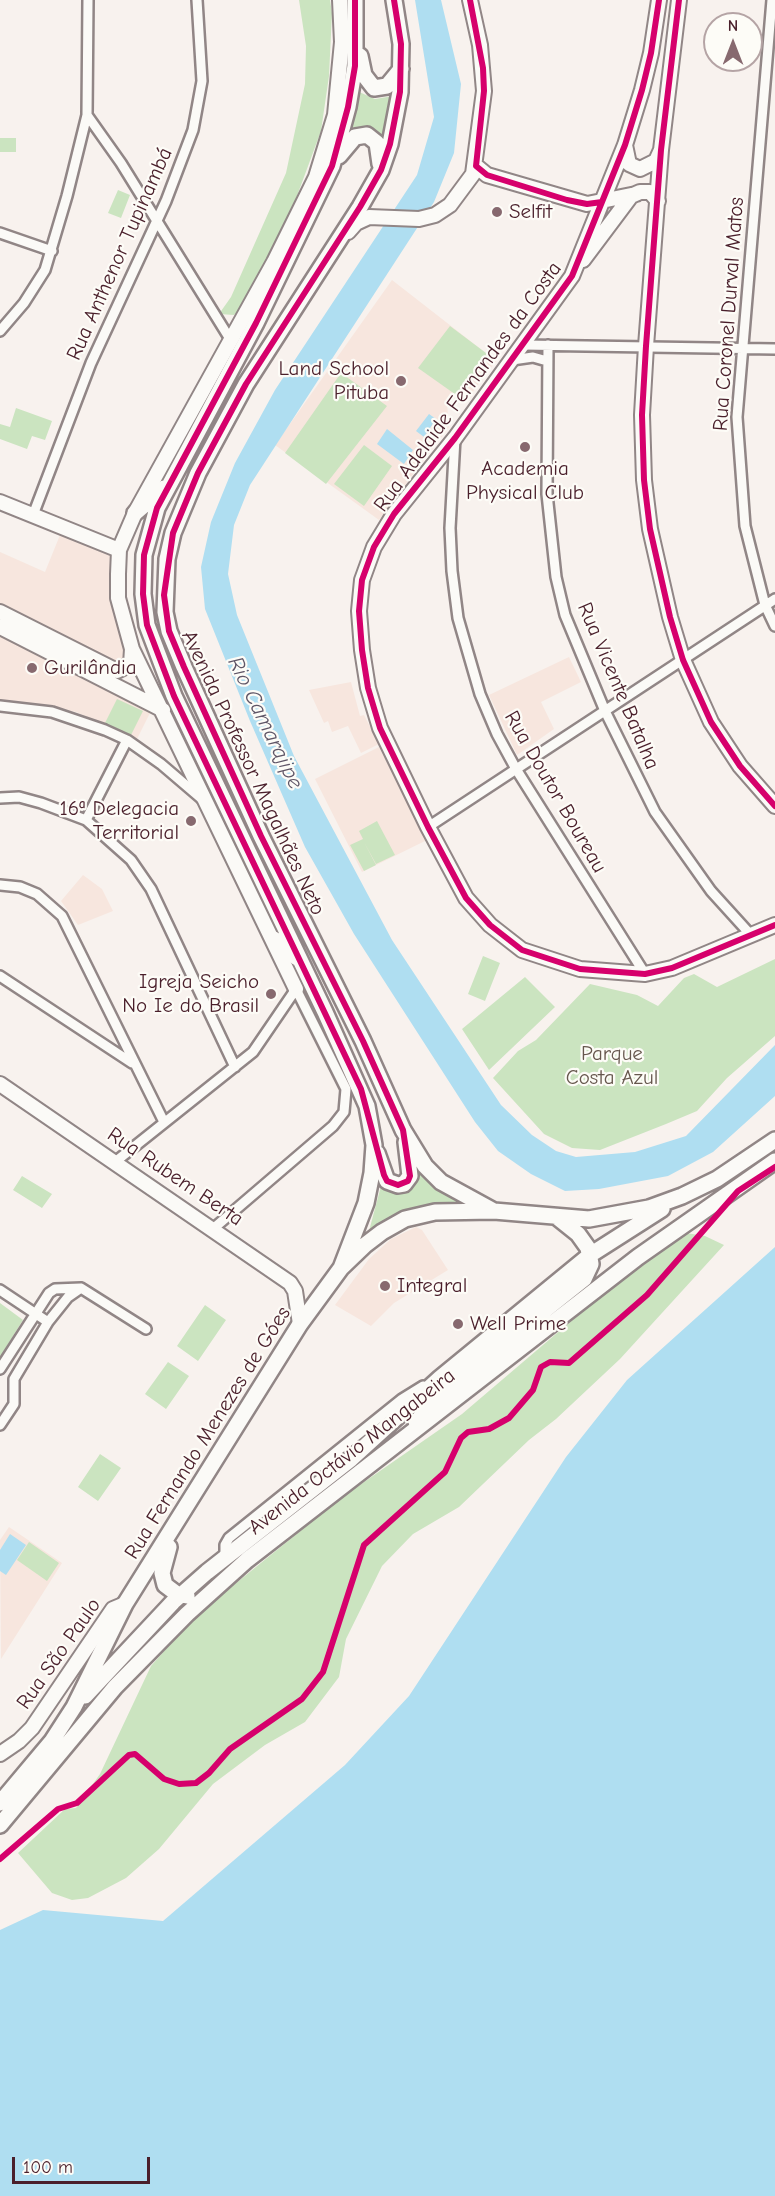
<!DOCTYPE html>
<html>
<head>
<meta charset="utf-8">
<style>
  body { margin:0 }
  #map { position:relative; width:775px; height:2196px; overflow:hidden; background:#f8f2ee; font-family:"Comic Neue",sans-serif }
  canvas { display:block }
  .north { position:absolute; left:703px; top:12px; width:60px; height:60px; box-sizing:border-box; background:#fdfcf7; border:2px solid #b5a4a5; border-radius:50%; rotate:0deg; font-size:16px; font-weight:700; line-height:24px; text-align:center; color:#4a1f2b }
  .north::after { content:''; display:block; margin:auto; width:21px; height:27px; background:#87696f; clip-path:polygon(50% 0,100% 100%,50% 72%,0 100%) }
  .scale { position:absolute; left:12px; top:2157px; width:138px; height:27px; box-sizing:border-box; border:3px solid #4a1f2b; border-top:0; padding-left:8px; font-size:18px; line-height:21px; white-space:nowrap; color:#4a1f2b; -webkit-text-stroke:4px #fdfcf7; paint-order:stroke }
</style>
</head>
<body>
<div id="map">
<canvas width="775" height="2196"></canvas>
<div class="north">N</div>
<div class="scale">100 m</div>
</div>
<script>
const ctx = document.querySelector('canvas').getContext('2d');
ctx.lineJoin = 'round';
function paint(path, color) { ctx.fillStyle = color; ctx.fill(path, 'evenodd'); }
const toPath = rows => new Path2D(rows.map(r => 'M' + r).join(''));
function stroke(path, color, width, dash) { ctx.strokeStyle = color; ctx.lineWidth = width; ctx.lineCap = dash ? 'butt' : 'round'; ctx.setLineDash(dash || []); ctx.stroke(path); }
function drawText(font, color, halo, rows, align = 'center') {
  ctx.font = font + ' "Comic Neue",sans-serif'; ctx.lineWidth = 4.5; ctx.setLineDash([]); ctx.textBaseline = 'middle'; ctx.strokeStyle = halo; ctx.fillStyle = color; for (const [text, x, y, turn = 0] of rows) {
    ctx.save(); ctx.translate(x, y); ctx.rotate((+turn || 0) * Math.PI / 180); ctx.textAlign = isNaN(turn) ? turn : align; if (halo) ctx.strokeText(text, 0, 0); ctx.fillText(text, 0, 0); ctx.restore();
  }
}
paint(toPath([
  [392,280,496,361,465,402,447,404,449,427,379,520,275,445],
  [60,535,111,556,116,564,113,605,127,654,124,663,112,665,0,605,0,552,45,572],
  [0,635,150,713,137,739,76,712,23,702,0,702],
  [569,657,581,682,541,702,554,729,517,755,489,695],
  [351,682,360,716,364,715,379,744,361,753,348,726,332,732,328,721,324,723,309,690],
  [379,747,427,840,362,872,315,779],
  [83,875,102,889,113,911,78,925,61,901],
  [416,1227,422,1230,448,1270,394,1303,371,1326,335,1305,369,1259,391,1239],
  [9,1527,62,1563,1,1659,0,1540]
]), '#f7e6de');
paint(toPath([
  [299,0,330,0,332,13,329,76,321,131,294,204,242,307,234,315,219,314,231,297,286,173,305,84,306,46],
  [357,91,375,99,393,96,385,142,350,133],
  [0,138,16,138,16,152,0,152],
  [118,190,130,195,121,218,108,213],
  [450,326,490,356,459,397,418,368],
  [341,373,387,406,326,484,285,453],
  [16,408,52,421,45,440,32,436,27,449,0,439,0,424,10,427],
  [364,445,392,466,364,506,334,484],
  [117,699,143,711,131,735,105,723],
  [377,821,395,855,376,864,364,842,376,865,364,871,350,845,363,839,359,831],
  [483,956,500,963,485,1001,468,994],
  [775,959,775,1036,727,1078,697,1111,666,1124,600,1150,572,1148,544,1134,493,1078,518,1051,536,1040,590,984,637,995,658,1006,684,978,694,974,717,987],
  [525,977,555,1007,489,1070,462,1029],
  [420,1174,459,1202,410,1208,369,1231,381,1186,391,1191,405,1191,414,1185],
  [22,1176,52,1194,42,1208,13,1190],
  [686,1233,705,1236,724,1245,620,1359,556,1419,529,1440,459,1507,413,1534,382,1566,346,1639,339,1677,305,1722,265,1745,213,1784,159,1849,126,1878,88,1898,72,1900,52,1893,18,1853,65,1809,76,1808,100,1774,151,1666,193,1618,341,1498,462,1414,658,1247],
  [0,1303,23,1320,0,1357],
  [205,1305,226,1320,198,1361,177,1346],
  [168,1362,189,1376,166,1409,145,1394],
  [100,1454,121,1468,98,1501,78,1487],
  [29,1542,59,1563,47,1581,17,1560]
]), '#cbe4c0');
paint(toPath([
  [415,0,441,0,461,84,454,153,434,202,250,485,234,525,228,574,237,615,294,756,392,940,501,1105,532,1135,556,1151,576,1157,635,1152,686,1136,775,1045,775,1096,713,1152,668,1176,599,1189,565,1191,531,1174,498,1151,475,1122,354,934,305,847,250,721,205,609,201,567,211,522,235,463,275,390,417,175,434,117],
  [429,414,436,419,424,437,416,431],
  [387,429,413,450,404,464,377,444],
  [775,1247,775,2196,0,2196,0,1930,43,1910,163,1921,345,1765,409,1696,566,1457,627,1380],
  [10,1534,26,1545,6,1575,0,1571,0,1550]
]), '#afdef1');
const street = toPath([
  [772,0,737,417,745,526,765,605,775,626],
  [87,115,121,163,230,339],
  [0,233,52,251],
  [0,331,24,303,45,270,67,196,87,115,88,0],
  [523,345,775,349],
  [548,345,547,494,556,577,565,615,605,711,655,812,711,891,750,934],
  [512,360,533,357,547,361],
  [455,438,450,528,452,571,458,618,480,694,497,734,516,769,645,974],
  [33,515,91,363,166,201,193,130,202,81,197,0],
  [0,706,52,712,105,730,127,740,161,764,202,799],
  [0,798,19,797,41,803,86,820,131,860,151,889,235,1067],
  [86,820,127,740],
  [428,827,775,599],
  [0,885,20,887,37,894,62,916,164,1122],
  [0,976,132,1063],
  [115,1162,253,1052,296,989],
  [214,1228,333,1126,344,1112,346,1089,296,989],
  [0,1290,48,1322],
  [0,1369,49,1293,55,1289,81,1288,146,1329],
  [0,1425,14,1404,14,1379,48,1322,68,1297,81,1288],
  [225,1557,225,1545,229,1538,402,1399,423,1386]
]);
const secondary = toPath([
  [659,0,651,53,642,90,625,145,572,276,455,438,394,514,374,547,362,580,359,611,362,650,368,688,380,728,428,827,466,898,490,925,522,950,580,969,645,974,672,968,775,925],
  [679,0,661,150,646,346,642,415,644,480,650,529,670,617,683,660,711,722,740,766,775,806],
  [625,145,629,164,640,169,656,161,661,150],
  [476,166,487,175,587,204,636,194],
  [348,232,356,223,369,217,419,219,435,215,450,205,473,174,484,91,480,45,470,0],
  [583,260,631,196,640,192,650,192,658,201],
  [0,502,119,550],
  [0,612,117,671,131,664,132,649],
  [0,627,163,710],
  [296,989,132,649,118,598,118,574,119,550,135,513,274,262,316,177,335,115,342,42,340,0],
  [0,1084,290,1283,295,1291,300,1324],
  [0,1754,19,1741,32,1728,113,1609,125,1604]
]);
const primary = toPath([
  [394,0,401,44,400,92,390,144,381,170,360,207,246,384,198,473,173,533,167,559,165,612,169,631,184,667,261,836,363,1041,403,1130,425,1166,441,1182,494,1211],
  [360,56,364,75,374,88,387,86,401,69],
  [339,156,355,137,367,135,377,143,380,164],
  [135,513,164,488],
  [274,939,297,958],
  [377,1153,387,1181,398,1185,404,1184,410,1176,406,1142],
  [341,1268,366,1203,372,1173,374,1145,367,1106,325,1012,174,696,147,625,143,594,144,555,157,508,256,323,332,166,348,107,355,66,355,0],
  [416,1422,446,1389,584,1279,591,1264,588,1248,578,1234,558,1218],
  [169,1547,162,1573,165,1585,177,1594,187,1596],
  [85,1696,173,1602,207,1572,351,1459,440,1378,590,1255,662,1209],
  [0,1803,52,1741,74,1707,125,1604,300,1324,341,1268,365,1245,382,1232,405,1219,435,1212,494,1211,589,1219,649,1208,682,1196,717,1179,775,1140],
  [0,1825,115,1687,187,1614,247,1560,638,1257,775,1161]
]);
stroke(street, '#918686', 14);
stroke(secondary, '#918686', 18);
stroke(primary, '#918686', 20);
stroke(street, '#fbfaf7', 9);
stroke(secondary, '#fbfaf7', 14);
stroke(primary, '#fbfaf7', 15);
stroke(toPath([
  [355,0,355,66,348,107,332,166,256,323,157,508,144,555,143,594,147,625,174,696,361,1089,384,1175,387,1181,398,1185,408,1181,410,1176,403,1130,363,1041,261,836,184,667,169,631,164,595,173,533,198,473,246,384,360,207,381,170,390,144,400,92,401,44,394,0],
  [470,0,483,68,484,91,476,166,487,175,567,200,587,204,602,202],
  [659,0,651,53,642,90,625,145,572,276,455,438,394,514,374,547,362,580,359,611,362,650,368,688,380,728,428,827,466,898,490,925,522,950,580,969,645,974,672,968,775,925],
  [679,0,661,150,646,346,642,415,644,480,650,529,670,617,683,660,711,722,740,766,775,806],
  [0,1859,58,1809,77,1803,129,1755,135,1754,164,1779,179,1784,196,1783,209,1773,230,1749,302,1699,323,1672,364,1545,445,1472,461,1438,468,1432,489,1429,509,1418,533,1390,541,1367,550,1362,569,1363,647,1295,738,1191,775,1167]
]), '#d6006c', 6);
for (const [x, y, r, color] of [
  [497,212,6,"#87696f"],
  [401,381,6,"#87696f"],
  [525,447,6,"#87696f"],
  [32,668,6,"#87696f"],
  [191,821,6,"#87696f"],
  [271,994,6,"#87696f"],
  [385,1286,6,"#87696f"],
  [458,1324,6,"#87696f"]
]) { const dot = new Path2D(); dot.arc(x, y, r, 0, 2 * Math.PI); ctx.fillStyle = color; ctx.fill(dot); stroke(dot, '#fdfcf7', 2); }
drawText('21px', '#4a1f2b', '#fdfcf7', [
  ["Selfit",509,212],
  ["Land School",389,369,"right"],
  ["Pituba",389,393,"right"],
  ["Academia",525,469,"center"],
  ["Physical Club",525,493,"center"],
  ["Gurilândia",44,668],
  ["16ª Delegacia",179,809,"right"],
  ["Territorial",179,833,"right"],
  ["Igreja Seicho",259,982,"right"],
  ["No Ie do Brasil",259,1006,"right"],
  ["Integral",397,1286],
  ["Well Prime",470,1324]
], 'left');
drawText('21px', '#4a1f2b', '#fdfcf7', [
  ["Rua Anthenor Tupinambá",120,254,-66],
  ["Rua Coronel Durval Matos",729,314,-86],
  ["Rua Adelaide Fernandes da Costa",468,387,-54],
  ["Rua Vicente Batalha",618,686,67],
  ["Avenida Professor Magalhães Neto",253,773,65],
  ["Rua Doutor Boureau",555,792,60],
  ["Rua Rubem Berta",175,1177,34],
  ["Rua Fernando Menezes de Góes",208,1433,-58],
  ["Avenida Octávio Mangabeira",352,1452,-38],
  ["Rua São Paulo",59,1654,-55]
]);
drawText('21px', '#66574d', '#fdfcf7', [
  ["Parque",612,1054],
  ["Costa Azul",612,1078]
]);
drawText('italic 22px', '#5f5667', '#fdfcf7', [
  ["Rio Camarajipe",265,723,64]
]);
</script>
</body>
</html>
